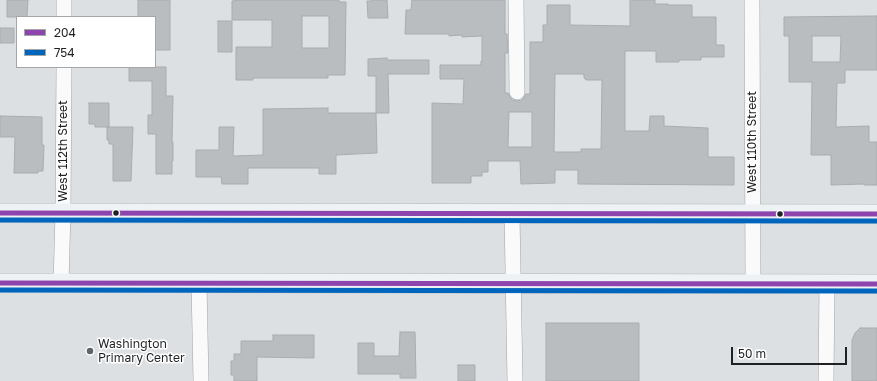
<!DOCTYPE html>
<html>
<head>
<meta charset="utf-8">
<style>
  body { margin:0 }
  #map { position:relative; width:877px; height:381px; overflow:hidden; background:#dce0e3; font-family:"Golos Text",sans-serif }
  canvas { display:block }
  .legend { position:absolute; left:16px; top:16px; width:140px; height:52px; box-sizing:border-box; background:#fff; border:1px solid #a5a6a7; margin:0; padding:5px 7px; list-style:none; font-size:12px; color:#1f2123 }
  .legend li { display:flex; align-items:center; gap:8px; height:20px }
  .legend b { width:20px; border:1px solid #a5a6a7 }
  .scale { position:absolute; left:731px; top:347px; width:116px; height:18px; box-sizing:border-box; border:2px solid #1f2123; border-top:0; padding-left:5px; font-size:12px; line-height:14px; white-space:nowrap; color:#1f2123; -webkit-text-stroke:3px #fff; paint-order:stroke }
</style>
</head>
<body>
<div id="map">
<canvas width="877" height="381"></canvas>
<ul class="legend">
<li><b style="height:5px;background:#8e44ad"></b>204</li>
<li><b style="height:5px;background:#0065bd"></b>754</li>
</ul>
<div class="scale">50 m</div>
</div>
<script>
const ctx = document.querySelector('canvas').getContext('2d');
ctx.lineJoin = 'round';
function paint(path, color) { ctx.fillStyle = color; ctx.fill(path, 'evenodd'); }
const toPath = rows => new Path2D(rows.map(r => 'M' + r).join(''));
function stroke(path, color, width, dash) { ctx.strokeStyle = color; ctx.lineWidth = width; ctx.lineCap = dash ? 'butt' : 'round'; ctx.setLineDash(dash || []); ctx.stroke(path); }
function drawText(font, color, halo, rows, align = 'center') {
  ctx.font = font + ' "Golos Text",sans-serif'; ctx.lineWidth = 3; ctx.setLineDash([]); ctx.textBaseline = 'middle'; ctx.strokeStyle = halo; ctx.fillStyle = color; for (const [text, x, y, turn = 0] of rows) {
    ctx.save(); ctx.translate(x, y); ctx.rotate((+turn || 0) * Math.PI / 180); ctx.textAlign = isNaN(turn) ? turn : align; if (halo) ctx.strokeText(text, 0, 0); ctx.fillText(text, 0, 0); ctx.restore();
  }
}
const building = toPath([
  [7,0,28,0,27,17,7,17,7,0],
  [138,0,170,0,170,50,155,50,155,17,138,17,138,0],
  [239,0,339,0,339,2,346,2,345,75,328,75,328,78,253,78,253,80,236,80,236,47,272,47,272,20,232,20,232,1,239,0],
  [302,16,329,16,329,48,302,48,302,16],
  [372,0,387,0,388,18,368,18,367,1,372,1,372,0],
  [412,0,505,0,505,34,507,34,508,53,505,53,505,93,508,93,512,100,517,101,522,100,526,94,530,94,530,42,543,42,543,25,547,25,547,5,570,5,570,25,630,26,630,0,655,0,655,4,668,4,668,5,692,5,692,17,716,17,716,45,724,45,724,57,701,57,701,60,679,60,679,62,656,62,656,51,625,51,625,131,649,131,650,116,664,116,664,126,708,128,708,157,734,157,734,185,578,184,578,170,555,170,555,183,521,184,520,161,488,161,488,172,482,172,482,176,471,176,471,183,432,183,432,103,463,104,464,79,440,79,440,65,481,65,481,61,482,61,482,36,462,37,462,35,449,36,449,34,405,34,406,10,411,10,412,0],
  [555,74,584,74,584,78,586,80,602,80,601,149,581,149,581,152,554,152,555,74],
  [509,112,532,112,532,147,508,147,509,112],
  [877,16,877,70,845,70,845,83,837,83,836,127,869,126,869,142,877,142,877,185,864,185,864,184,831,185,831,155,811,155,812,82,789,82,789,36,784,36,784,17,877,16],
  [812,36,841,36,840,62,812,62,812,36],
  [218,21,232,21,232,52,218,52,218,21],
  [0,28,14,28,14,43,0,43,0,28],
  [387,58,387,60,429,60,429,74,388,74,389,113,376,113,376,76,368,76,368,59,387,58],
  [129,67,166,67,166,96,173,96,172,142,173,142,173,161,172,161,172,174,156,174,156,134,148,134,148,115,152,115,152,81,129,81,129,67],
  [89,103,109,103,109,127,95,127,95,124,89,124,89,103],
  [328,108,328,113,376,113,377,153,336,155,336,174,319,174,319,168,248,168,248,184,222,184,221,177,196,177,196,150,219,150,219,127,234,127,233,156,263,155,263,109,328,108],
  [0,116,42,117,42,145,44,145,43,171,38,171,38,173,14,173,15,137,0,137,0,116],
  [107,127,133,127,131,181,113,181,113,144,109,144,109,140,107,140,107,127],
  [546,323,639,323,639,381,546,381,546,323],
  [860,328,877,328,877,381,852,381,852,340,855,333,860,328],
  [400,332,415,332,416,378,400,378,400,374,358,374,358,343,374,343,374,356,399,356,400,332],
  [273,335,314,335,314,358,257,357,257,381,234,381,234,375,231,375,231,361,234,361,234,354,241,354,241,341,273,341,273,335],
  [458,365,475,365,475,381,458,381,458,365]
]);
paint(building, '#babdc0');
stroke(building, '#a9acaf', 1);
const minor = toPath([
  [516,0,517,92],
  [752,0,753,284],
  [64,17,64,0],
  [512,214,515,381],
  [199,283,201,381],
  [61,284,63,212,64,67],
  [826,381,827,284]
]);
const major = toPath([
  [0,213,877,214],
  [0,283,199,283,877,284]
]);
stroke(minor, '#a1a4a6', 16);
stroke(major, '#b1b7bc', 20);
stroke(minor, '#fafafb', 15);
stroke(major, '#eff2f4', 19);
stroke(toPath([
  [0,213,877,214],
  [0,283,877,284]
]), '#8e44ad', 5);
stroke(toPath([
  [0,220,877,221],
  [0,290,877,291]
]), '#0065bd', 5);
for (const [x, y, r, color] of [
  [116,213,3.5,"#1f2123"],
  [780,214,3.5,"#1f2123"],
  [90,351,4,"#616466"]
]) { const dot = new Path2D(); dot.arc(x, y, r, 0, 2 * Math.PI); ctx.fillStyle = color; ctx.fill(dot); stroke(dot, '#fff', 1.5); }
drawText('12px', '#1f2123', '#fff', [
  ["West 110th Street",752,142,-90],
  ["West 112th Street",63,151,-90]
]);
drawText('12px', '#1f2123', '#fff', [
  ["Washington",98,344],
  ["Primary Center",98,358]
], 'left');
</script>
</body>
</html>
